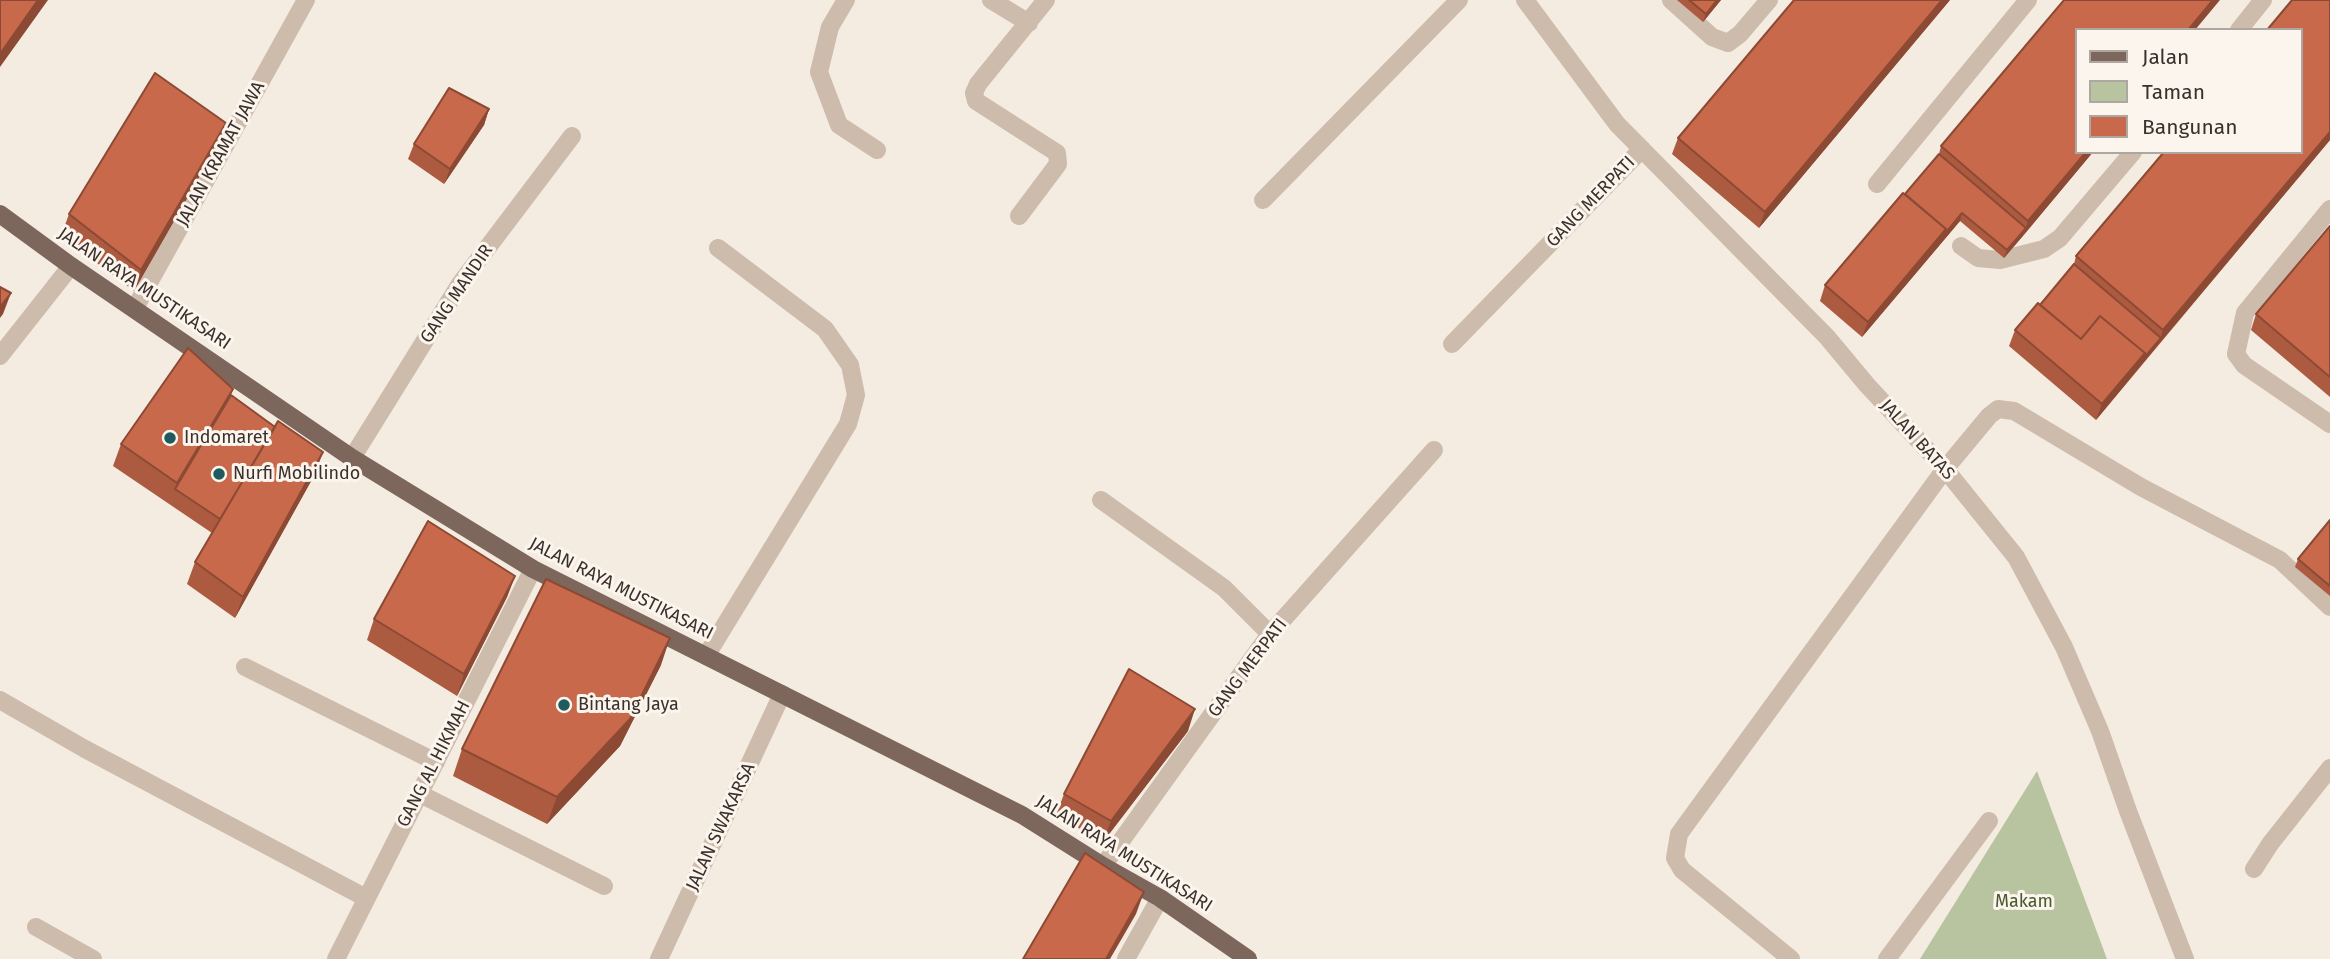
<!DOCTYPE html>
<html>
<head>
<meta charset="utf-8">
<style>
  body { margin:0 }
  #map { position:relative; width:2330px; height:959px; overflow:hidden; background:#f4ebe1; font-family:"Fira Sans",sans-serif }
  canvas { display:block }
  .legend { position:absolute; left:2075px; top:28px; width:228px; height:126px; box-sizing:border-box; background:#fbf5ee; border:2px solid #aea6a0; margin:0; padding:9px 12px; list-style:none; font-size:21px; color:#3b302b }
  .legend li { display:flex; align-items:center; gap:14px; height:35px }
  .legend b { width:35px; border:2px solid #aea6a0 }
</style>
</head>
<body>
<div id="map">
<canvas width="2330" height="959"></canvas>
<ul class="legend">
<li><b style="height:9px;background:#7d675c"></b>Jalan</li>
<li><b style="height:19px;background:#b8c4a0"></b>Taman</li>
<li><b style="height:19px;background:#c8694b"></b>Bangunan</li>
</ul>
</div>
<script>
const ctx = document.querySelector('canvas').getContext('2d');
ctx.lineJoin = 'round';
function paint(path, color) { ctx.fillStyle = color; ctx.fill(path, 'evenodd'); }
const toPath = rows => new Path2D(rows.map(r => 'M' + r).join(''));
function stroke(path, color, width, dash) { ctx.strokeStyle = color; ctx.lineWidth = width; ctx.lineCap = dash ? 'butt' : 'round'; ctx.setLineDash(dash || []); ctx.stroke(path); }
function drawText(font, color, halo, rows, align = 'center') {
  ctx.font = font + ' "Fira Sans",sans-serif'; ctx.lineWidth = 6; ctx.setLineDash([]); ctx.textBaseline = 'middle'; ctx.strokeStyle = halo; ctx.fillStyle = color; for (const [text, x, y, turn = 0] of rows) {
    ctx.save(); ctx.translate(x, y); ctx.rotate((+turn || 0) * Math.PI / 180); ctx.textAlign = isNaN(turn) ? turn : align; if (halo) ctx.strokeText(text, 0, 0); ctx.fillText(text, 0, 0); ctx.restore();
  }
}
paint(toPath([
  [2037,771,2107,959,1920,959]
]), '#b8c4a0');
stroke(toPath([
  [846,0,830,27,819,72,839,125,877,150],
  [991,0,1029,23],
  [1525,0,1617,124,1827,337,1867,385,1945,469,2016,557,2064,647,2100,731,2128,811,2185,959],
  [1671,0,1712,37,1728,43,1740,34,1769,0],
  [2239,30,2263,0],
  [1877,184,2028,0],
  [1263,200,1459,0],
  [2330,209,2245,313,2236,354,2244,365,2330,424],
  [1019,216,1058,164,1057,153,976,101,974,93,978,84,1046,0],
  [1961,246,1978,258,2000,260,2044,249,2060,238,2133,152],
  [135,308,306,0],
  [1452,344,1642,149],
  [0,356,71,266],
  [352,458,460,284,572,136],
  [1101,500,1224,588,1270,634],
  [706,656,848,424,856,395,850,365,825,329,718,248],
  [245,667,436,762],
  [0,700,85,749,366,898],
  [420,794,604,886],
  [1103,866,1270,634,1434,450],
  [2254,869,2270,844,2330,768],
  [36,927,93,959],
  [336,959,533,569],
  [659,959,782,694],
  [1126,959,1160,898],
  [1791,959,1682,870,1675,858,1679,834,1945,469,1989,416,1998,409,2014,411,2141,487,2280,560,2330,607],
  [1887,959,1989,821]
]), '#cdbbac', 18);
stroke(toPath([
  [0,214,71,266,352,458,533,569,1022,815,1103,866,1160,898,1248,959]
]), '#7d675c', 18);
paint(toPath([
  [1677,0,1721,0,1703,22],
  [1950,0,1759,228,1672,154,1678,138],
  [2330,0,2330,140,2096,420,2009,346,2015,330,2040,305,2074,264,2076,256],
  [489,109,484,125,444,184,408,159,414,144],
  [226,123,218,144,134,291,61,236,69,214],
  [1941,146,2093,152,2004,258,1960,221,1862,337,1820,301,1825,285,1905,194,1939,154],
  [2330,226,2330,397,2251,330,2256,314],
  [231,395,315,474,235,618,187,584,195,562,212,533,113,466,121,444],
  [2330,520,2330,596,2295,567,2298,559],
  [515,576,507,597,457,696,367,640,374,619],
  [661,665,620,746,547,824,453,776,462,749],
  [1188,731,1103,842,1056,815,1064,794]
]), '#ac5a40');
paint(toPath([
  [38,0,48,0,0,67,0,54],
  [1717,0,1721,0,1703,22,1706,14],
  [1942,0,1950,0,1759,228,1765,212],
  [2213,0,2220,0,2195,30,2188,30],
  [489,109,484,125,444,184,450,169],
  [226,123,218,144,134,291,141,270],
  [2330,132,2330,140,2158,345,2163,330],
  [2086,152,2093,152,2023,236,2028,221],
  [1962,213,1960,221,1862,337,1868,322,1946,229],
  [2026,228,2023,236,2004,258,2007,250],
  [11,293,3,314,0,318,0,307],
  [2161,338,2158,345,2096,420,2102,404,2145,353],
  [233,389,225,411,175,489,177,483],
  [323,452,315,474,235,618,243,597],
  [515,576,507,597,457,696,464,674],
  [670,638,661,665,620,746,547,824,557,797],
  [1195,709,1188,731,1103,842,1111,821],
  [1144,892,1136,914,1110,959,1106,959]
]), '#8c4a34');
const building = toPath([
  [0,0,38,0,0,54,0,0],
  [1689,0,1717,0,1706,14,1689,0],
  [1794,0,1942,0,1765,212,1678,138,1794,0],
  [2064,0,2213,0,2188,30,2076,30,2076,152,2086,152,2028,221,1941,146,2064,0],
  [2292,0,2330,0,2330,132,2163,330,2076,256,2164,152,2300,152,2300,30,2267,30,2292,0],
  [155,73,226,123,141,270,69,214,155,73],
  [449,88,489,109,450,169,414,144,449,88],
  [1939,154,2026,228,2007,250,1962,213,1943,236,1946,229,1905,194,1939,154],
  [1903,193,1946,229,1868,322,1825,285,1903,193],
  [2330,226,2330,377,2256,314,2330,226],
  [2074,264,2161,338,2142,360,2145,353,2100,316,2081,339,2040,305,2074,264],
  [0,287,11,293,0,307,0,287],
  [2038,303,2081,339,2100,316,2145,353,2102,404,2015,330,2038,303],
  [188,348,233,389,177,483,121,444,188,348],
  [231,395,275,427,220,519,175,489,231,395],
  [278,421,323,452,243,597,195,562,278,421],
  [2330,520,2330,586,2298,559,2330,520],
  [428,521,515,576,464,674,374,619,428,521],
  [546,579,670,638,630,719,557,797,462,749,546,579],
  [1129,669,1195,709,1111,821,1064,794,1129,669],
  [1085,853,1144,892,1106,959,1023,959,1085,853]
]);
paint(building, '#c8694b');
stroke(building, '#8c4a34', 2);
for (const [x, y, r, color] of [
  [170,438,7,"#1f5a5e"],
  [219,474,7,"#1f5a5e"],
  [564,705,7,"#1f5a5e"]
]) { const dot = new Path2D(); dot.arc(x, y, r, 0, 2 * Math.PI); ctx.fillStyle = color; ctx.fill(dot); stroke(dot, '#fbf5ee', 2.5); }
drawText('18px', '#3b302b', '#fbf5ee', [
  ["JALAN KRAMAT JAWA",221,154,-61],
  ["GANG MERPATI",1591,202,-46],
  ["JALAN RAYA MUSTIKASARI",144,289,34],
  ["GANG MANDIR",457,294,-56],
  ["JALAN BATAS",1917,440,48],
  ["JALAN RAYA MUSTIKASARI",621,589,27],
  ["GANG MERPATI",1248,668,-53],
  ["GANG AL HIKMAH",434,764,-63],
  ["JALAN SWAKARSA",721,827,-65],
  ["JALAN RAYA MUSTIKASARI",1124,854,32]
]);
drawText('18px', '#3b302b', '#fbf5ee', [
  ["Indomaret",184,438],
  ["Nurfi Mobilindo",233,474],
  ["Bintang Jaya",578,705]
], 'left');
drawText('18px', '#4a5a2e', '#fbf5ee', [
  ["Makam",2024,902]
]);
</script>
</body>
</html>
